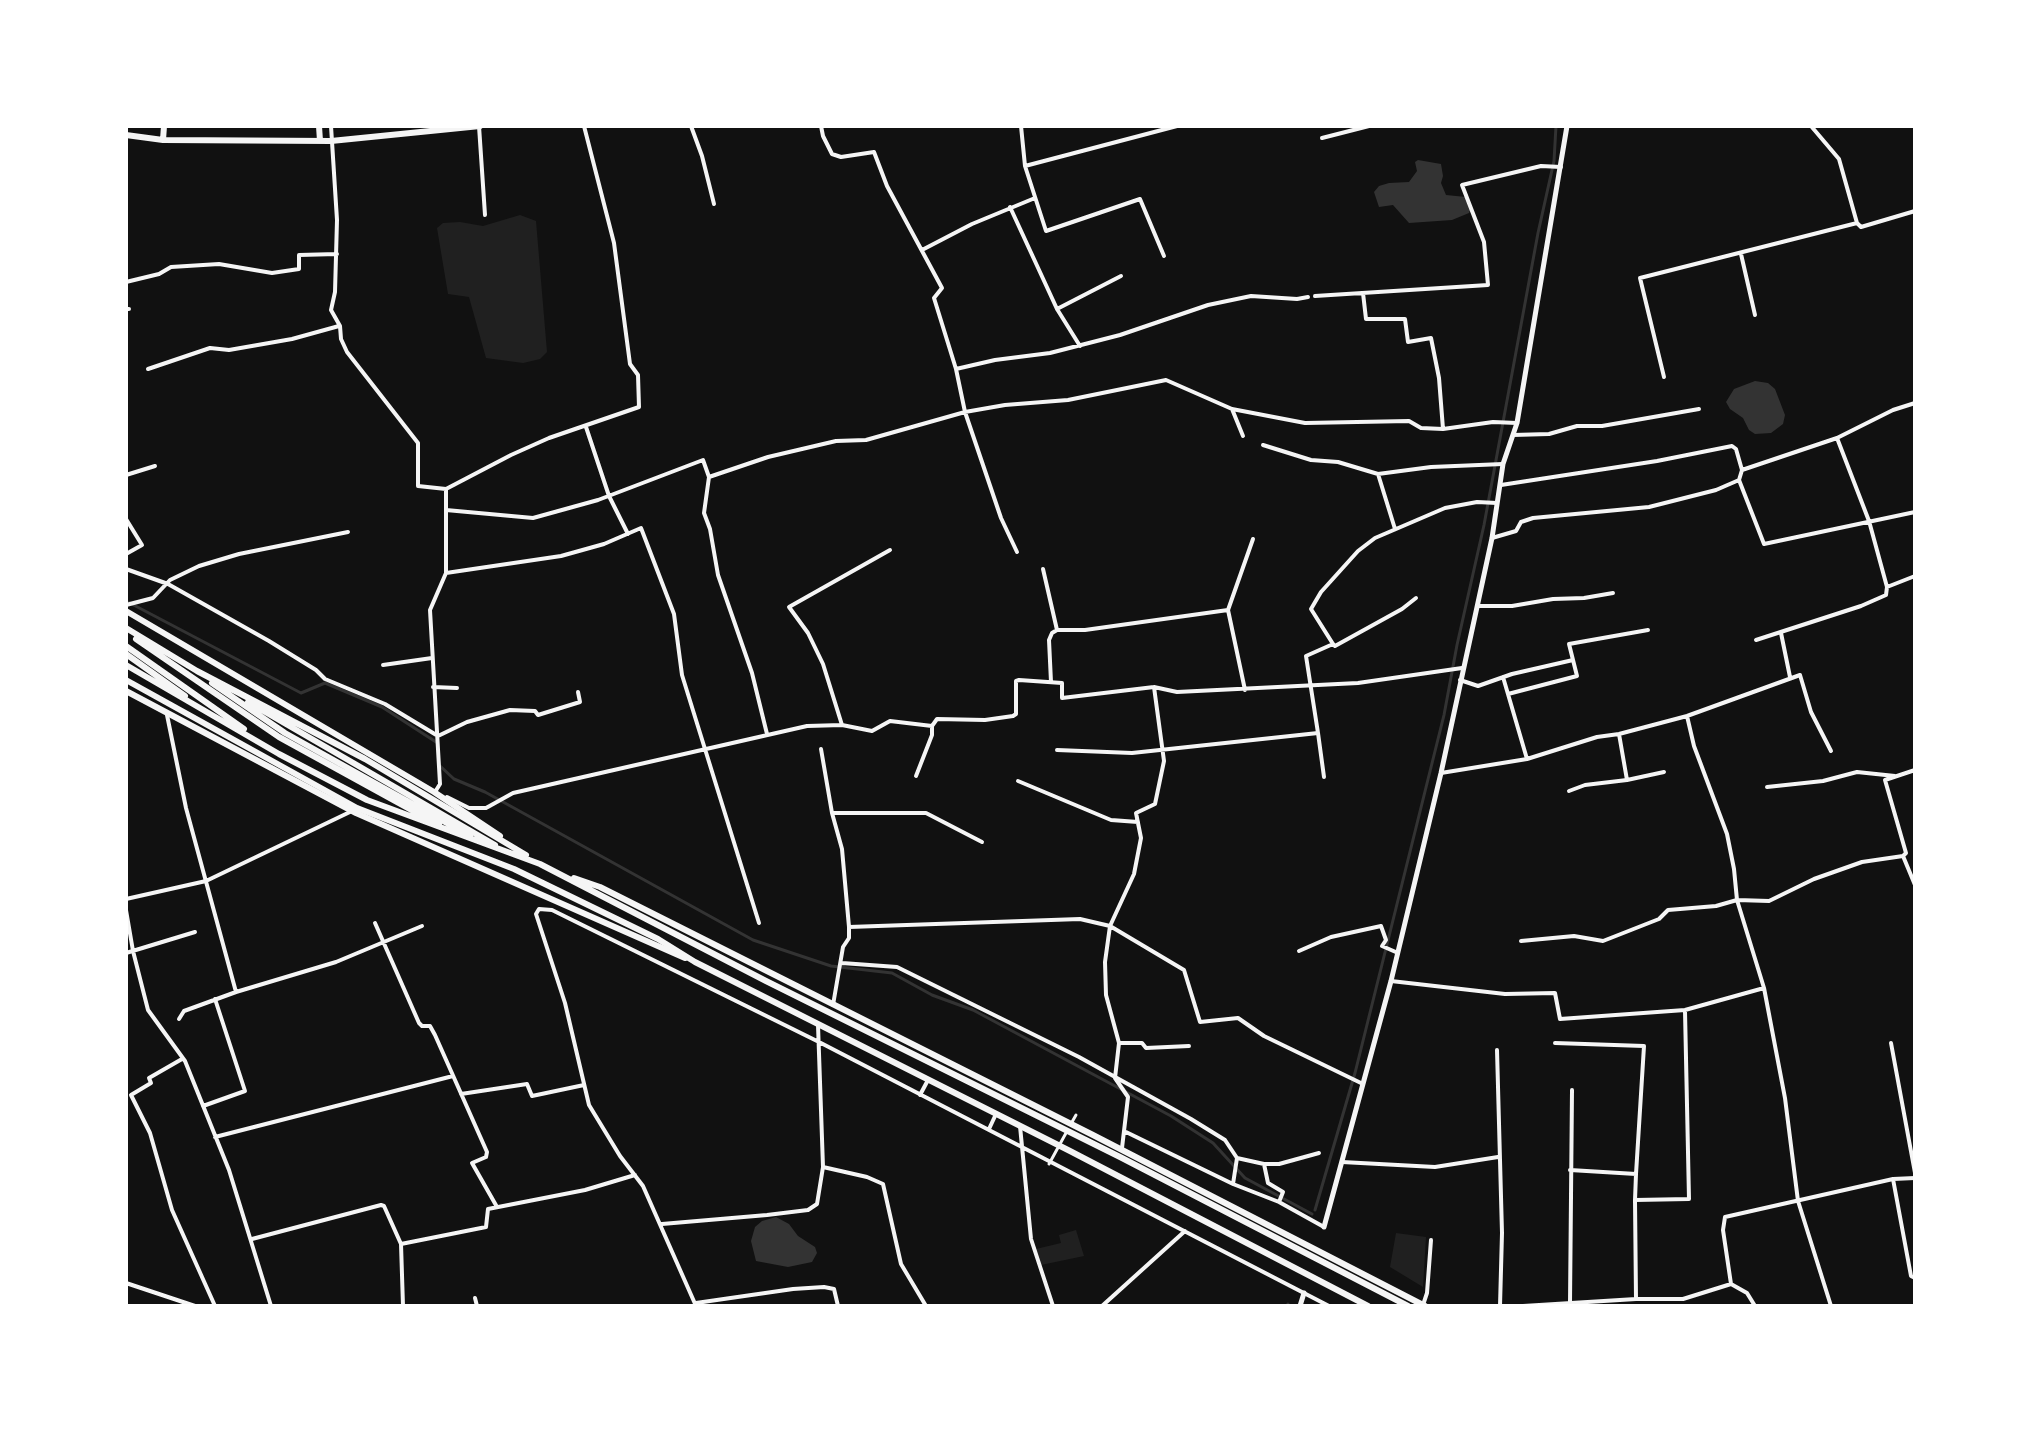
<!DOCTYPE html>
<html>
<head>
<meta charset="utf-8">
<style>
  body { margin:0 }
  #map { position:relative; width:2041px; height:1432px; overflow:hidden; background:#111; font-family:"IBM Plex Serif",serif }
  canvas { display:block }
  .frame { position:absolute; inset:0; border:128px solid #fff; pointer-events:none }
</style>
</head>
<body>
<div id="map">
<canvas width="2041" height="1432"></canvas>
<div class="frame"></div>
</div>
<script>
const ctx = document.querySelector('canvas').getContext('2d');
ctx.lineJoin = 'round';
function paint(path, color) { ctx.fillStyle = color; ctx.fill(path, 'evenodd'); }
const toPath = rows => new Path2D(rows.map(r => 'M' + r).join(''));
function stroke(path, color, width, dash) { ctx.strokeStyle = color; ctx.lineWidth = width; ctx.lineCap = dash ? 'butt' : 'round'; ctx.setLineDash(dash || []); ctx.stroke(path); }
paint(toPath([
  [520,215,536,221,547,352,540,359,523,363,486,358,469,297,448,294,437,228,443,223,460,222,483,226],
  [1076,1230,1084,1256,1041,1265,1036,1249,1061,1243,1059,1235],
  [1396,1233,1426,1237,1423,1287,1390,1267]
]), '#202020');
paint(toPath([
  [1418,160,1441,164,1443,176,1441,183,1446,195,1466,197,1471,208,1469,213,1452,220,1409,223,1393,205,1379,207,1374,192,1379,186,1389,183,1409,182,1417,171,1415,162],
  [1755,381,1768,383,1775,389,1785,415,1783,424,1771,433,1755,434,1749,430,1743,418,1730,409,1726,402,1734,389],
  [776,1217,789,1224,798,1236,815,1247,817,1253,812,1262,788,1267,756,1261,751,1241,755,1227,762,1221]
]), '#333');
stroke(toPath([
  [126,601,301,693,325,683,382,707,436,742],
  [439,765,454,779,485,792,753,940,831,966,892,973,932,995,973,1010,1171,1116,1213,1143,1245,1178,1312,1214],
  [1315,1210,1355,1073,1444,715,1457,645,1484,525,1538,233,1554,161,1556,126],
  [1287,1306,1288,1304]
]), '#333', 3);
stroke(toPath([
  [1072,1122,1076,1115],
  [1049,1164,1066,1133]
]), '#f5f5f5', 3);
stroke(toPath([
  [331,126,337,220,335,292,331,310,340,326,341,339,347,352,418,443,418,486,446,489,511,455,549,438,639,407,638,375,630,364,614,243,584,126],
  [479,126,485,215],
  [691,126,702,156,714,204],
  [821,126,823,136,832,154,841,157,874,152,887,186,942,288,934,298,956,369,965,412,1001,518,1017,552],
  [1021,126,1025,166,1046,231,1140,199,1164,256],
  [1811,126,1839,159,1857,223,1861,227,1915,211],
  [1322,138,1369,126],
  [1025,166,1177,126],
  [1010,207,1057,309,1080,346],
  [922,250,972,224,1035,198],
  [1741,254,1755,315],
  [126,282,159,274,171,267,219,264,272,273,299,269,299,255,337,254],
  [1363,293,1366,319,1405,319,1408,342,1431,338,1439,378,1443,429],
  [1315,296,1488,285,1484,242,1462,185,1541,166,1561,167],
  [126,309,129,309],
  [1057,309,1121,276],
  [148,369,210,348,229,350,292,339,339,326],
  [956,369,995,360,1050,353,1120,335,1208,305,1251,296,1297,299,1308,297],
  [1664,377,1640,278,1857,223],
  [1232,409,1243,436],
  [586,427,609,496,628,534],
  [1513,435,1549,434,1577,426,1602,426,1699,409],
  [1837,438,1869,521,1887,587],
  [1263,445,1311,460,1338,462,1378,474,1431,467,1503,464],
  [1742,470,1837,438,1893,410,1915,403],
  [1378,474,1395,529],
  [126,475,155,466],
  [709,477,768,457,836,441,866,440,965,412,1005,405,1068,400,1166,380,1232,409,1305,423,1409,421,1421,428,1443,429,1493,422,1517,423],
  [1501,485,1657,461,1732,446,1736,449,1742,470,1739,480,1764,544,1915,512],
  [446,510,533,518,598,500,703,460,709,477,704,513,710,529,718,575,752,673,767,734],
  [126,519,142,545,126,554],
  [1492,538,1516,531,1521,522,1533,518,1649,507,1716,490,1739,480],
  [126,569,168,584,269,641,316,670,325,679,385,704,438,736,467,722,510,710,535,711,538,715,580,702,578,692],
  [1043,569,1057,630],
  [446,573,561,556,604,544,641,528,674,614,682,675,759,923],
  [126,605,153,598,170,580,199,566,239,554,348,532],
  [1477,606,1512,606,1553,599,1584,598,1613,593],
  [1781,633,1790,677],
  [1756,640,1861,606,1886,595,1887,587,1915,576],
  [1333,644,1311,609,1321,592,1358,551,1375,538,1445,508,1477,502,1497,503],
  [383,665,432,658],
  [1503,677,1527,759],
  [1460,680,1478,686,1512,674,1573,660],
  [1051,682,1049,640,1052,633,1057,630,1085,630,1228,610],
  [433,687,457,688],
  [1245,690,1228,610,1253,539],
  [1508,694,1577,676,1569,644,1648,630],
  [167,715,186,808,236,992],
  [1687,716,1694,746,1727,834,1734,869,1737,900,1764,988,1785,1098,1798,1201,1831,1306],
  [842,725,823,664,808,633,789,607,890,550],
  [1318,733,1324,777],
  [821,749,832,813,842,849,849,927],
  [1057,750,1132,753,1318,733,1306,656,1333,644,1335,646,1402,609,1416,598],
  [1915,770,1885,780,1906,853,1903,856,1915,885],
  [1441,773,1527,759,1597,737,1619,734,1687,716,1800,675,1811,712,1831,751],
  [916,776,932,735,932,726],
  [1627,780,1664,772],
  [1018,781,1111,820,1138,822],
  [1767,787,1823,781,1857,772,1895,776],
  [1569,791,1585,785,1627,780,1619,734],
  [435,792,440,784,430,610,446,573,446,489],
  [447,797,469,808,486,808,513,793,807,726,842,725,872,731,890,721,932,726,937,719,985,720,1013,716,1016,714,1016,681,1019,680,1062,683,1062,698,1154,687,1177,692,1358,683,1462,668],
  [832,813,926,813,982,842],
  [126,899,206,881,352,811],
  [126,910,133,951,148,1010,185,1061,229,1170,271,1306],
  [375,923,419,1023,422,1026,430,1026,435,1035,487,1152,486,1157,472,1163,497,1207],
  [1521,941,1574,936,1603,941,1659,919,1668,910,1716,906,1737,900,1769,901,1814,879,1862,862,1903,856],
  [1299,951,1331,937,1381,926,1386,940,1382,946,1398,953],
  [126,953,195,932],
  [842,963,897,967,1079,1057,1191,1119,1225,1140,1237,1158,1233,1184,1126,1132],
  [1391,981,1505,994,1555,993,1560,1019,1685,1010,1764,988],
  [833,1005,843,947,849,938,849,927,1080,919,1110,926,1184,970,1200,1022,1238,1018,1264,1036,1363,1084],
  [179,1019,184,1011,236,992,336,962,422,926],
  [1119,1043,1142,1043,1146,1048,1189,1046],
  [1555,1043,1644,1046,1636,1174],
  [1891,1043,1915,1173],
  [1497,1050,1502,1233,1500,1306],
  [182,1059,149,1078,151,1083,131,1095,150,1133,172,1210,215,1306],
  [461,1094,527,1084,532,1096,584,1085],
  [920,1095,928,1080],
  [203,1106,245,1091,215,999],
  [1020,1126,1031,1239,1053,1306],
  [989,1129,996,1114],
  [215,1137,453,1076],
  [1122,1148,1128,1097,1115,1078,1119,1043,1106,995,1105,962,1110,926,1134,874,1141,838,1136,813,1155,804,1164,761,1154,687],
  [1237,1158,1264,1164,1268,1183,1283,1192,1279,1202],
  [1342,1162,1435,1167,1498,1157],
  [1264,1164,1279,1164,1319,1153],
  [823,1167,867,1177,883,1184,901,1264,926,1306],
  [1570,1170,1636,1174,1635,1200,1689,1199,1685,1011],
  [1893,1179,1911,1276,1915,1278],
  [1233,1184,1279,1202,1324,1227],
  [1635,1200,1636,1299],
  [662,1224,767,1215,808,1210,817,1204,823,1167,818,1025],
  [252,1239,381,1205,384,1206,401,1244,403,1306],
  [401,1244,486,1227,488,1209,585,1190,635,1175],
  [126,1283,195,1306],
  [1731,1284,1747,1293,1755,1306],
  [475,1298,477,1306],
  [696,1303,793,1289,824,1287,834,1289,838,1306],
  [1570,1303,1572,1090],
  [1423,1305,1427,1293,1431,1240],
  [696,1306,643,1186,620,1156,589,1105,565,1003,536,914,539,909,552,910,819,1042,1329,1306],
  [1102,1306,1185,1231],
  [1523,1306,1636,1299,1683,1299,1731,1284,1723,1230,1725,1217,1893,1179,1915,1178]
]), '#f5f5f5', 4);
stroke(toPath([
  [1324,1227,1391,981,1441,773,1492,538,1503,464,1517,423,1567,126],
  [1300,1306,1304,1293]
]), '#f5f5f5', 5);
stroke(toPath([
  [319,126,320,141],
  [126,135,163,140,331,141,480,126],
  [163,140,164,126],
  [126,611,434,792,500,836],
  [126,691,356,813,685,958]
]), '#f5f5f5', 6);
stroke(toPath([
  [126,628,197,671,365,759,526,855],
  [136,639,279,737,439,825],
  [126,646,244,729],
  [126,654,185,696],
  [126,665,279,754,367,800,540,864,766,981,1120,1157,1408,1306],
  [126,680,357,808,514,869,658,939,695,962,1070,1151,1368,1306],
  [212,683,285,733,470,836],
  [248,702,495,845],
  [574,878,600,887,1093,1135,1425,1306]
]), '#f5f5f5', 6);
</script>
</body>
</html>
